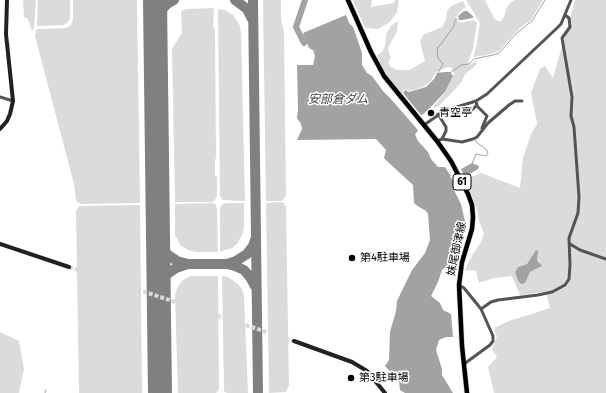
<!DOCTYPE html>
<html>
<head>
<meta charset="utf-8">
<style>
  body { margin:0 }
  canvas { display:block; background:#fff }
</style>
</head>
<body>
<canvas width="606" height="393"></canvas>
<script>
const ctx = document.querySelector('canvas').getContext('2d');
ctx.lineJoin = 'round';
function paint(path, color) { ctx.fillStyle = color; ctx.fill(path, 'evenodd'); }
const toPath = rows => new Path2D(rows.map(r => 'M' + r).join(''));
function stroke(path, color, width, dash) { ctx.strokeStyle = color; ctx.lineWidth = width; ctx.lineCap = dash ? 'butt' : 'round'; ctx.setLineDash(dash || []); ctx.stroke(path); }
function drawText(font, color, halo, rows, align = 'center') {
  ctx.font = font + ' "Fira Sans","Noto Sans JP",sans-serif'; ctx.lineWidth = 3; ctx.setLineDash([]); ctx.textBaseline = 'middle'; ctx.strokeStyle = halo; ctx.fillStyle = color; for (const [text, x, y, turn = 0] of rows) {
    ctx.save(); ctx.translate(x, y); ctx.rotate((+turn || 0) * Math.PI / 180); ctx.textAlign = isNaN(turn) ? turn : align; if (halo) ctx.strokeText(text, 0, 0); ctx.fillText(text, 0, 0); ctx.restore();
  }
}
paint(toPath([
  [23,0,36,0,34,28,32,31,28,19,24,17],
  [38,0,70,0,70,18,68,22,64,25,37,26],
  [73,0,137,0,140,203,81,204,76,201,74,184,35,36,36,30,38,29,66,28,71,25,73,19],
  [263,0,281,0,281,18,284,32,286,196,282,201,266,201],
  [353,0,372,0,371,7,394,3,395,0,399,0,397,12,390,22,378,29,365,28],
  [466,0,485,0,494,18,498,21,501,21,504,17,506,9,510,3,515,0,543,0,531,20,520,28,499,51,487,55,473,57,476,48,480,23],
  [575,0,606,0,606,393,494,393,488,367,497,357,492,349,497,336,494,330,496,327,509,321,550,308,546,292,520,295,512,276,494,278,479,283,476,271,465,270,474,252,480,244,484,234,479,221,476,206,466,182,469,178,481,173,520,188,523,158,531,134,537,124,531,93,540,69,545,66,553,78],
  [538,253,537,260,540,262,540,267,530,272,519,283,515,272,518,267,527,264,534,254],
  [463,1,466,7,459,12,456,18,460,23,473,20,477,22,473,49,468,62,470,65,475,61,477,63,474,67,465,74,462,81,457,87,439,106,434,108,433,107,445,93,454,74,452,68,448,67,436,72,431,81,423,87,409,91,404,89,402,94,393,85,382,68,377,55,382,52,385,46,386,35,391,26,398,21,397,31,388,48,389,53,391,58,388,63,391,67,397,70,409,70,425,61,420,42,423,35,442,27,446,20,447,11,451,6],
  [214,8,213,27,215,29,216,157,215,161,215,175,217,177,217,196,214,201,211,202,175,202,172,49,182,33,181,12,186,9],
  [218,9,225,10,233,15,239,24,241,31,245,201,223,200,220,196],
  [281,202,284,203,286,207,289,385,286,392,269,393,266,203],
  [212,203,215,204,217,209,218,252,196,252,188,250,180,245,175,234,175,204],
  [227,203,244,203,244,228,242,235,237,244,232,248,220,252,220,208,223,204],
  [140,205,142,393,79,393,76,211,79,206],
  [191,276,218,276,219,390,216,393,178,393,175,295,178,286,182,281,186,278],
  [222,276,228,277,238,284,242,289,244,296,248,393,227,393,224,391],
  [0,332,19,341,24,369,19,393,0,393]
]), '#dbdbdb');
paint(toPath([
  [464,11,467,11,473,16,473,18,462,20,459,20,458,16],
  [346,15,349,23,353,27,357,38,362,53,362,65,367,73,372,76,383,91,390,98,417,129,418,131,415,134,418,141,428,152,431,159,438,167,445,167,450,175,452,175,450,176,455,185,453,188,461,204,466,226,455,260,454,264,450,264,442,270,438,282,431,296,440,303,443,310,451,314,453,337,446,337,439,340,436,350,442,369,442,375,453,393,405,393,400,390,399,381,385,366,389,360,390,332,396,311,397,301,412,270,425,253,430,240,428,214,426,211,416,205,414,203,413,185,388,162,384,158,386,150,376,139,297,140,302,129,301,124,297,118,298,109,297,65,313,65,315,56,313,50,309,48,307,43,306,43,303,33],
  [445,72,450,72,453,76,445,92,429,109,422,115,421,115,403,93,405,90,409,92,426,87,434,79,437,73],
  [472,163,479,166,478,169,465,177,461,169],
  [536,250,538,251,538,253,537,260,542,266,530,272,525,283,521,284,518,281,515,272,518,267,527,264]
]), '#a2a2a2');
stroke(toPath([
  [438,73,443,64,438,58,437,50,438,47,442,43,446,37,454,26,455,20,457,19],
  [450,73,461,65,469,64,474,59,493,55,499,53,518,32,532,21,545,0],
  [472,164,476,154,486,156,488,153,486,149,476,142,476,139],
  [45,393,46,390]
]), '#a2a2a2', 1);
stroke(toPath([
  [304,43,296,27,305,0]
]), '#a2a2a2', 6);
stroke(toPath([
  [235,0,247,9,252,19],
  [253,0,258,393],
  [155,27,161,11,167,4,174,0],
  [158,233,161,246,168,255,177,261,188,264,227,264,236,261,247,254,253,246,255,240],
  [227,264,235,266,244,270,250,277,255,286],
  [158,298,161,285,167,274,176,268,188,264]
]), '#808080', 10);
stroke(toPath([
  [155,0,160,393]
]), '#808080', 24);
stroke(toPath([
  [69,267,294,341]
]), '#d9d9d9', 4, [4, 2]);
const primary = toPath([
  [348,0,371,52,384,76,437,141,451,161,468,194,472,205,473,217,472,229,462,262,459,285,462,346,467,393]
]);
stroke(primary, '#dbdbdb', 6);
stroke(toPath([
  [0,97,13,101],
  [476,101,477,106,487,116,482,128],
  [471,111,477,105],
  [438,114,446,127,446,131,442,139],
  [424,125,444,111,476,101,487,94,556,29,561,24,571,0],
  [437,141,442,139,462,142,473,139,477,137,488,123,509,105,515,101,522,101],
  [570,244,580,250,606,259],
  [459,285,464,288,481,309,493,336,493,341,490,345,464,364],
  [481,309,491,302,498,300,538,295,552,292,565,285,569,279,570,265,569,238,578,213,579,197,574,127,571,116,572,97,562,38,570,27,569,18,565,15]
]), '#545454', 3);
stroke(toPath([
  [0,129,7,121,10,114,13,101,6,34,7,0],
  [0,244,69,267],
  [294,341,352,362,367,371,385,393]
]), '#212121', 4);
stroke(primary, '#000', 4.5);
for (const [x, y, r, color] of [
  [431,113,4,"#000"],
  [352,258,4,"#000"],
  [351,378,4,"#000"]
]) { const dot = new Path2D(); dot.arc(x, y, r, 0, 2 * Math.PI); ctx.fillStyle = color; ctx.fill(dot); stroke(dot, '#fff', 1.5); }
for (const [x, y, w] of [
  [462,182,18]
]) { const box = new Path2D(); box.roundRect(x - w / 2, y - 8, w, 16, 3); ctx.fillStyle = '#fff'; ctx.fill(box); stroke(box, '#000', 1); }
drawText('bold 10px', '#000', null, [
  ["61",462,182]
]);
drawText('11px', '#000', '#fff', [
  ["青空亭",439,113],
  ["第4駐車場",360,258],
  ["第3駐車場",359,378]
], 'left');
drawText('11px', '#000', '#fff', [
  ["妹尾御津線",457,249,-78]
]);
drawText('italic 12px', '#434343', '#fff', [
  ["安部倉ダム",338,100]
]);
</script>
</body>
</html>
